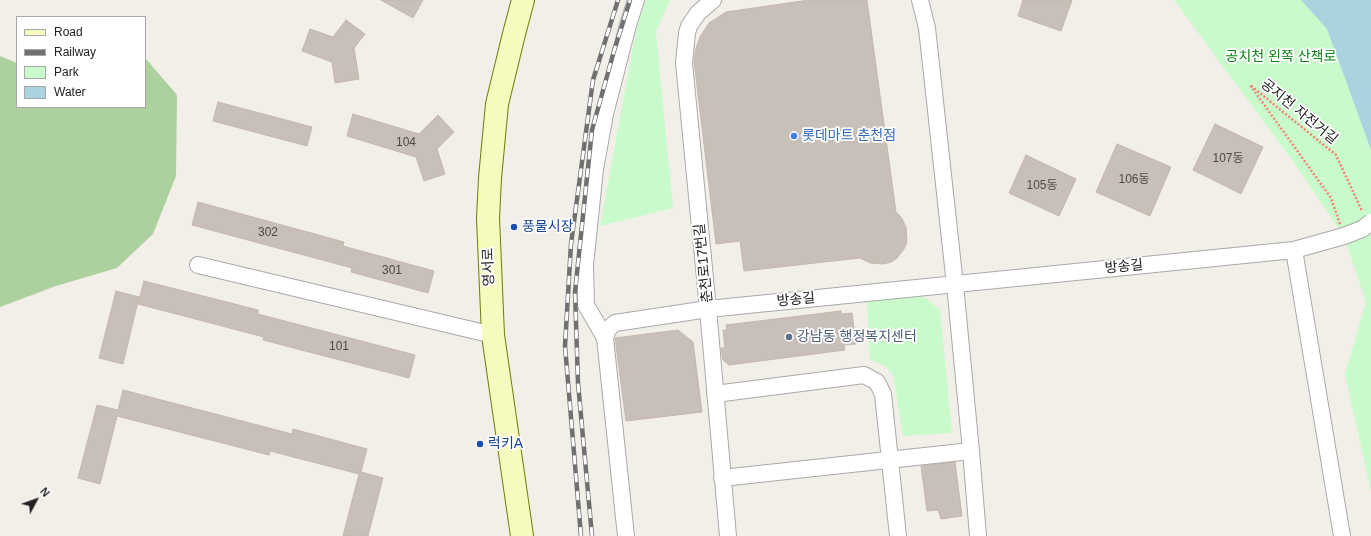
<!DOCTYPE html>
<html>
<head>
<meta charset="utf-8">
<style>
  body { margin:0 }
  #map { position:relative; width:1371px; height:536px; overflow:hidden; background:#f2efe9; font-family:Helvetica,sans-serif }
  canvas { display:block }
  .legend { position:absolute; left:16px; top:16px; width:130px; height:92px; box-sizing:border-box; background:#fff; border:1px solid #a7a7a7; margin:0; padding:5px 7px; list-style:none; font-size:12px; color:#222 }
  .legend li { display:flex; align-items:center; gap:8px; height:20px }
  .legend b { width:20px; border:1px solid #a7a7a7 }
  .north { position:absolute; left:16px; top:480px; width:40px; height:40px; -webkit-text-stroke:3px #fff; paint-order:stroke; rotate:49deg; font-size:11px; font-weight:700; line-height:16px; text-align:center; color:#222 }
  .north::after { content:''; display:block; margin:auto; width:14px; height:18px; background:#222; clip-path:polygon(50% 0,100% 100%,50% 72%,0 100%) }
</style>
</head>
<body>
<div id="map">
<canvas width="1371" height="536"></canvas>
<ul class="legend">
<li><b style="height:5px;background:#f7fabf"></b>Road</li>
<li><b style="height:5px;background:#707070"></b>Railway</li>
<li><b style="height:11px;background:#c8facc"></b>Park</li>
<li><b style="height:11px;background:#aad3df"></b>Water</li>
</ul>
<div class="north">N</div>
</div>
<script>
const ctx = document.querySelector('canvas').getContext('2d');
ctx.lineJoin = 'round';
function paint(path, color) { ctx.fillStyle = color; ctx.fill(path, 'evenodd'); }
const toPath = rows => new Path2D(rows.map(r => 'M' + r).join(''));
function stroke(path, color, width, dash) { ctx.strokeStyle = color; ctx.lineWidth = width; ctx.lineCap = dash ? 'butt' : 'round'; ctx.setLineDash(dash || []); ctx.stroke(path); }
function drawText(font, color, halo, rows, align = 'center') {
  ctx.font = font + ' Helvetica,"Noto Sans KR",sans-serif'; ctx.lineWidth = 3.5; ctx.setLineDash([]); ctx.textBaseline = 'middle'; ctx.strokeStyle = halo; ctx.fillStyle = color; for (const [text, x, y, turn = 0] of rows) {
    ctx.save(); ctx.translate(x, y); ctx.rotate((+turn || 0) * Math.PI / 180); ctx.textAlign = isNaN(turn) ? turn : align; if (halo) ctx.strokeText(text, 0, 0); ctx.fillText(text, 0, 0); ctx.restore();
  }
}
paint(toPath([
  [0,56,17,63,17,107,145,107,145,60,147,60,177,95,176,176,153,234,117,268,56,286,0,307]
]), '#add19e');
paint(toPath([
  [646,0,670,0,656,32,673,208,600,226,636,31],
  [1174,0,1301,0,1327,28,1371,150,1371,492,1345,374,1366,302,1344,236,1292,160],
  [905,294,924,297,940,310,952,433,903,436,893,375,886,367,870,359,867,302]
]), '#c8facc');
paint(toPath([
  [1301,0,1371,0,1371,150,1327,29]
]), '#aad3df');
const building = toPath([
  [381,0,423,0,413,18,381,0],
  [809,0,867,0,896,212,901,217,906,227,907,242,904,249,897,258,891,262,883,264,870,263,860,258,744,271,740,241,716,244,694,61,696,48,700,37,709,23,726,12,809,0],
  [1023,0,1072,0,1061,31,1018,16,1023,0],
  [346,20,365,34,354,48,359,79,335,83,332,62,302,51,310,29,333,37,346,20],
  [218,102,312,127,307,146,213,121,218,102],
  [353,114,419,134,438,115,454,132,437,149,445,174,424,181,416,157,347,136,353,114],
  [1215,124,1263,147,1241,194,1193,170,1215,124],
  [1117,144,1171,167,1150,216,1096,192,1117,144],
  [1026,155,1076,179,1059,216,1009,193,1026,155],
  [198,202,344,242,343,246,434,271,428,293,351,272,352,268,192,225,198,202],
  [144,281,258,310,258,314,415,355,409,378,263,340,264,337,138,304,144,281],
  [116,291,139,297,123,364,99,358,116,291],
  [841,311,841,314,852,313,856,344,844,345,845,350,729,365,723,360,721,348,725,348,723,330,727,330,726,325,841,311],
  [678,330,693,342,702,412,626,421,615,338,678,330],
  [123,390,292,434,293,429,367,449,361,472,383,478,368,536,343,536,359,474,270,451,269,455,117,416,100,484,78,478,97,405,118,410,123,390],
  [955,462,962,516,941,519,938,510,927,511,921,466,955,462]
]);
paint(building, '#c7bfb8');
stroke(building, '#c4b6ab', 1);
const street = toPath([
  [713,0,698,13,689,26,687,33,684,63,708,309,728,536],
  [920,0,927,28,955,285,971,451,978,536],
  [1294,250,1342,536],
  [198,265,493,335],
  [605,338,586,305,585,265,595,169,605,114,628,25,636,0],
  [715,394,864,375,877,382,883,394,898,536],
  [722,478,971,451],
  [626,536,605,338,608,329,615,323,708,309,1294,250,1344,236,1362,229]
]);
const secondary = toPath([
  [522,536,493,335,488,218,490,178,497,104,514,34,523,0]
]);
stroke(street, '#a9a9a9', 18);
stroke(secondary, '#707d05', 24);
stroke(toPath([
  [1340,224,1331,198,1250,85,1336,155,1362,211]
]), '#fa8072', 2.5, [2, 2]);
stroke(street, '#fff', 16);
stroke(secondary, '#f7fabf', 22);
const rail = toPath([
  [581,536,565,346,571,244,593,80,618,0],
  [592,536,578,383,575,292,592,130,614,51,630,0]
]);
stroke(rail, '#707070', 4.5);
stroke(rail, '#fff', 3, [9]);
const streetBridge = toPath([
  [1362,229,1371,222]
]);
stroke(streetBridge, '#a9a9a9', 18, []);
stroke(streetBridge, '#fff', 16);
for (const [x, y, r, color] of [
  [794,136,4,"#3f7fe0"],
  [514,227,4,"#1a4fb4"],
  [789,337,4,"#5c6f8a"],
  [480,444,4,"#1a4fb4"]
]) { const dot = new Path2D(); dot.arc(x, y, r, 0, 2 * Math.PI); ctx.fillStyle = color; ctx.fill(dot); stroke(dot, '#fff', 1.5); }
drawText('12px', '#4b4948', null, [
  ["104",406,143],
  ["107동",1228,159],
  ["106동",1134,180],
  ["105동",1042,186],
  ["302",268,233],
  ["301",392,271],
  ["101",339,347]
]);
drawText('14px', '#0c8416', '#fff', [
  ["공치천 왼쪽 산책로",1281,57]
]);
drawText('14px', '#222', '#fff', [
  ["공지천 자전거길",1299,112,39],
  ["춘천로17번길",704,263,-96],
  ["영서로",489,267,-92],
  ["방송길",1124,267,-6],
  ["방송길",796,300,-6]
]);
drawText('14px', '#366cbe', '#fff', [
  ["롯데마트 춘천점",802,136]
], 'left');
drawText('14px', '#164399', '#fff', [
  ["풍물시장",522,227],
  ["럭키A",488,444]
], 'left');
drawText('14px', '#4e5e75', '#fff', [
  ["강남동 행정복지센터",797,337]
], 'left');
</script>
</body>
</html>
